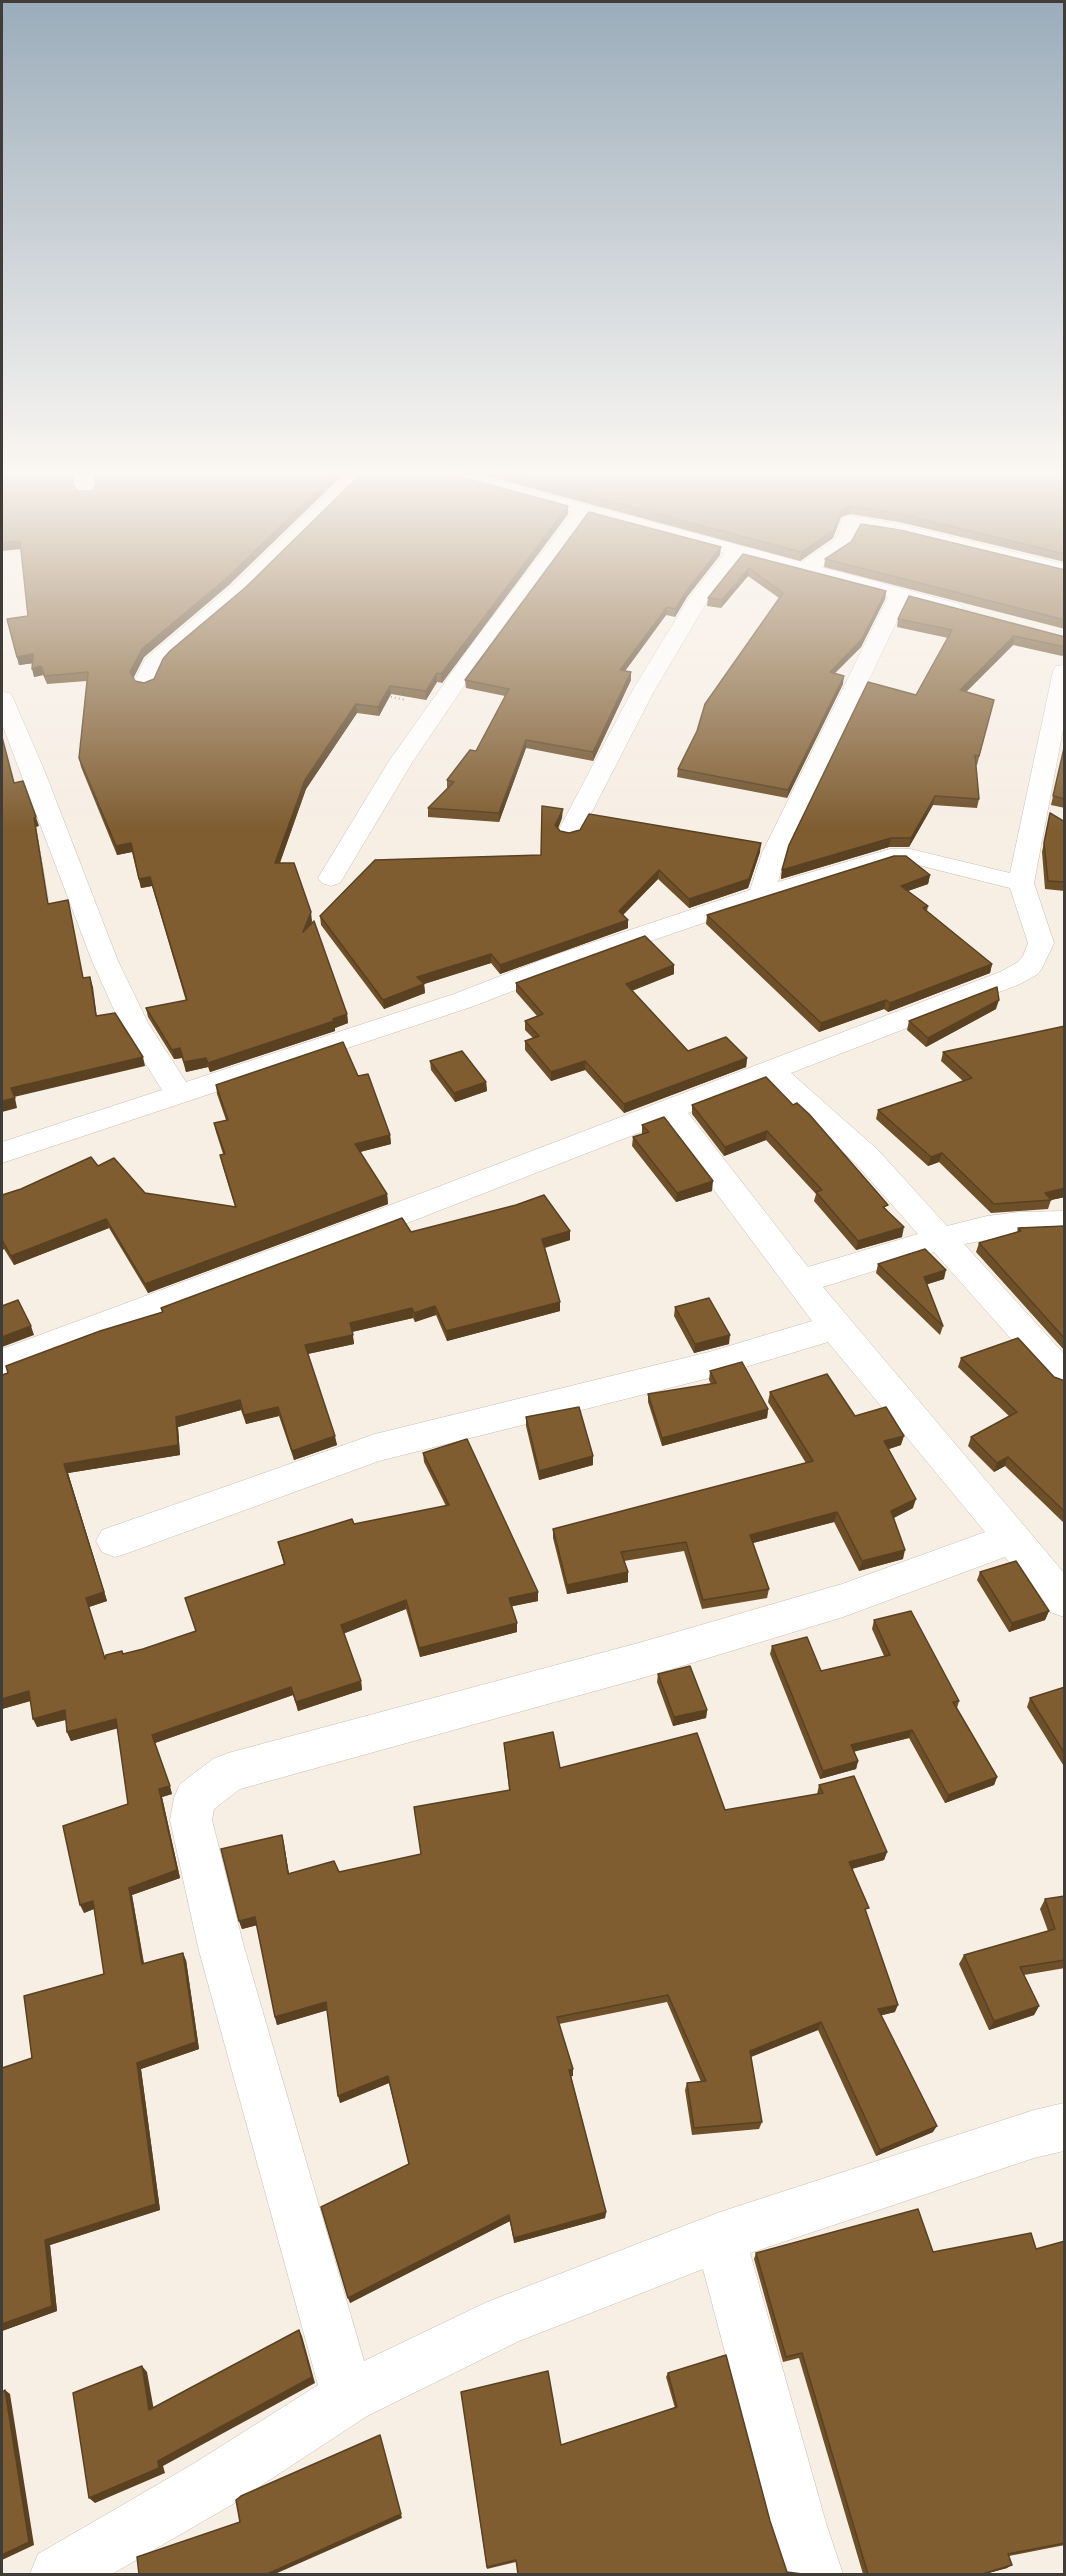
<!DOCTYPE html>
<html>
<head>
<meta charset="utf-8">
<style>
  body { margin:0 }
  #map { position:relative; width:1066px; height:2576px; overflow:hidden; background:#f7eee4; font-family:Commissioner,sans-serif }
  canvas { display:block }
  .frame { position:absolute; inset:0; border:3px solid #403c38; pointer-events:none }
</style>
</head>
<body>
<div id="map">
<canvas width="1066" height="2576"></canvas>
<div class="frame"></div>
</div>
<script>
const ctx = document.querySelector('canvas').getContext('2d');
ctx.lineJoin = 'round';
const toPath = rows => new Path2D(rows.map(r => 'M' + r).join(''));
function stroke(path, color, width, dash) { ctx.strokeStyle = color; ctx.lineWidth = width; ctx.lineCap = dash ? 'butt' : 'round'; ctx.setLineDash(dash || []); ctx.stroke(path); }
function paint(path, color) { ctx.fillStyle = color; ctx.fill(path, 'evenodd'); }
const minor = toPath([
  [75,469,93,469,95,493,92,497,80,497,77,493,75,469],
  [352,469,371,469,246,594,170,658,163,666,153,687,145,689,137,687,134,682,145,659,232,586,352,469],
  [424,469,453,469,802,562,835,540,840,532,841,522,843,518,850,516,899,524,1064,564,1064,576,899,536,859,529,849,548,821,567,960,604,963,608,960,612,953,614,906,602,786,853,778,882,890,849,910,849,1010,873,1053,671,1056,666,1064,665,1064,724,1034,883,1054,943,1042,968,1038,974,1020,984,791,1073,878,1150,947,1226,987,1216,1019,1212,1064,1211,1064,1233,1019,1234,964,1244,1064,1354,1064,1389,1052,1385,934,1252,823,1287,1064,1573,1064,1617,1050,1612,1005,1557,843,1617,642,1678,240,1789,214,1809,212,1820,244,1947,364,2361,487,2302,720,2212,1034,2110,1064,2103,1064,2151,1034,2158,750,2253,826,2523,843,2574,787,2574,770,2523,703,2269,519,2341,367,2416,233,2504,112,2574,30,2574,38,2554,193,2464,318,2385,198,1947,170,1820,174,1798,180,1784,213,1759,228,1753,642,1642,842,1584,985,1532,828,1342,709,1378,379,1461,125,1554,115,1557,102,1552,96,1541,102,1530,375,1434,709,1352,812,1321,664,1123,410,1222,2,1376,2,1349,388,1206,1000,972,1018,962,1023,956,1028,943,1010,888,910,863,892,863,770,900,572,968,474,1006,2,1163,2,1142,162,1090,120,1023,92,961,2,724,2,692,10,693,13,698,45,772,118,961,148,1023,186,1082,454,994,552,956,750,890,762,853,888,597,807,575,796,574,794,572,742,557,708,600,653,693,581,833,578,838,569,840,560,838,557,833,631,693,689,598,725,553,589,516,492,645,413,761,340,883,331,886,322,883,318,878,389,761,477,637,573,512,427,473,424,469],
  [766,1083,856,1164,918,1234,808,1267,688,1113,766,1083]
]);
stroke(minor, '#c6beb4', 1);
stroke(toPath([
  [387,696,406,700]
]), '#9b958e', 2, [1, 3]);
paint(minor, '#fff');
paint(toPath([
  [2,469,73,469,74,487,78,491,230,584,144,657,133,678,135,681,144,683,568,514,442,683,437,682,426,700,391,694,379,716,357,713,306,789,280,863,312,921,311,924,347,1014,348,1023,335,1028,335,1031,210,1072,208,1067,186,1072,182,1058,174,1059,148,1017,146,1008,186,1001,152,886,141,888,132,852,117,855,81,767,79,758,87,681,47,684,43,675,34,677,33,663,19,665,7,619,28,616,21,549],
  [461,469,1065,469,1065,562,899,522,850,514,841,517,833,538,800,561],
  [743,554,886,591,885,599,861,647,835,673,843,684,787,798,677,777,678,769,779,598,748,576,721,608,707,606,708,598],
  [720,555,687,597,675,617,666,615,625,671,631,680,593,761,526,748,499,822,428,817,428,808,447,788,447,780,476,751,505,696,466,688,465,680],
  [825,559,1065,570,1065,629,824,567],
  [898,619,1065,637,1065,653,1062,656,1013,645,966,692,994,700,977,765,976,765,979,799,977,808,933,805,909,847,889,847,781,879,782,870,916,695,948,638,897,627],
  [1064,748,1065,748,1065,808,1051,805],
  [1050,813,1065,822,1065,891,1045,889,1042,852],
  [562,818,558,829,560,831,569,833,760,852,748,888,689,908,658,879,623,915,628,928,500,974,491,963,424,984,425,993,384,1009,321,925,320,916,541,855],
  [930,875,928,884,908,891,928,906,927,911,992,964,990,973,888,1012,884,1009,819,1032,706,924,707,915],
  [674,965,674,974,632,991,688,1051,747,1058,746,1067,624,1113,585,1070,551,1081,525,1050,525,1041,533,1038,525,1030,525,1021,537,1016,516,992,516,983],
  [996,1009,926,1047,907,1030,909,1021],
  [1065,1026,1065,1197,1051,1200,1048,1209,991,1213,939,1162,928,1166,876,1119,878,1110,963,1081,941,1061,943,1052],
  [430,1061,486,1082,487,1091,455,1102,431,1070],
  [358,1076,390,1135,391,1144,360,1152,387,1194,388,1204,148,1293,109,1228,14,1265,4,1249,2,1250,2,1195,98,1166,145,1193,235,1207,222,1164,220,1155,223,1154,216,1132,214,1123,226,1120,217,1094,216,1085],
  [766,1077,887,1210,902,1237,856,1250,814,1201,816,1194,766,1140,724,1156,692,1114,692,1105],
  [642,1125,712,1191,676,1202,632,1146,633,1137,642,1134],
  [1065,1226,1065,1351,976,1252,979,1243,1017,1232,1018,1228],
  [411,1232,570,1240,545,1248,560,1302,560,1311,447,1341,436,1315,415,1322,413,1318,352,1332,354,1344,308,1354,337,1445,294,1460,279,1416,246,1424,241,1410,178,1427,180,1455,68,1473,107,1601,89,1607,105,1658,143,1649,196,1631,185,1598,284,1565,278,1542,354,1524,446,1506,424,1462,423,1453,538,1592,538,1601,511,1606,517,1623,517,1632,420,1657,406,1609,344,1633,361,1681,362,1690,298,1711,293,1695,155,1743,172,1794,162,1797,180,1878,132,1895,144,1963,186,1960,199,2049,141,2069,160,2210,50,2245,57,2311,2,2331,2,2068,32,2058,104,1974,94,1909,84,1913,128,1804,117,1728,71,1741,67,1732,66,1720,37,1727,31,1701,2,1709,2,1375,8,1373,6,1366,162,1312,161,1308],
  [878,1264,944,1279,927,1284,943,1326,940,1335,876,1273],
  [675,1307,729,1344,694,1353,674,1316],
  [961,1358,1054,1377,1065,1381,1065,1524,1005,1466,994,1472,968,1446,971,1437,1009,1416,958,1367],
  [710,1371,768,1409,767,1418,662,1446,648,1402,648,1394,711,1384,709,1380],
  [770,1392,855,1416,901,1445,889,1449,913,1508,893,1518,903,1559,859,1571,834,1522,753,1543,769,1589,767,1598,702,1609,684,1551,624,1561,628,1572,628,1582,567,1594,553,1538,553,1529,806,1463,768,1402],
  [526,1417,593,1456,593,1465,539,1480,526,1426],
  [980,1572,1049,1611,1045,1620,1009,1632,977,1580],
  [874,1620,959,1701,957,1708,997,1777,994,1785,945,1803,909,1738,854,1751,858,1761,856,1769,820,1779,770,1654,772,1646,821,1671,884,1656,872,1629],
  [658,1674,707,1710,706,1718,673,1726,657,1682],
  [1065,1687,1065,1768,1027,1707,1030,1698],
  [504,1743,560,1768,725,1810,817,1794,819,1785,887,1852,884,1860,852,1869,895,2012,881,2015,933,2132,876,2156,818,2030,751,2057,762,2122,759,2129,692,2135,685,2090,687,2083,701,2082,667,2002,559,2024,573,2069,573,2076,571,2076,606,2212,605,2218,514,2243,510,2221,350,2303,409,2164,389,2083,340,2103,327,2010,277,2025,275,2017,257,1925,242,1929,239,1921,282,1835,289,1873,339,1872,420,1854,509,1790],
  [1065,1896,1065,1968,1024,1975,1039,2006,1034,2015,989,2030,959,1964,964,1955,1048,1931,1040,1909,1045,1899],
  [1065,2241,1065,2545,1009,2556,1007,2568,985,2574,863,2574,799,2358,783,2362,754,2259,756,2253,933,2252,1036,2249],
  [668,2373,770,2521,516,2562,487,2569,461,2392,561,2445,675,2408,666,2377]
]), '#6d502a');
paint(toPath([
  [340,469,349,469,230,584,144,657,132,681,130,672,142,649],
  [568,506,568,514,442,683,441,674],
  [851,506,850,514,841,517,833,538,800,561,801,552,842,509],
  [20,541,21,549,2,551,2,542],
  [721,547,720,555,687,597,675,617,675,609,688,589],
  [749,568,748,576,721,608,722,600],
  [886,591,885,599,861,647,828,680,830,672],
  [667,607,666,615,620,678,620,670],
  [1014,636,1013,645,959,699,960,690],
  [33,654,35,663,19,665,17,657],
  [41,666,43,675,34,677,32,669],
  [631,672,631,680,593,761,593,752],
  [437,673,437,682,426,700,426,691],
  [844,676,843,684,787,798,788,790],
  [390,686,391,694,379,716,378,707],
  [356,704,357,713,306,789,276,873,275,863,305,780],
  [526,740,526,748,499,822,499,813],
  [935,796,933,805,909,847,911,838],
  [563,809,562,818,555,834,555,825],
  [36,817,39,826,36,827,51,913,34,818],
  [891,838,889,847,781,879,782,870],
  [131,843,132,852,117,855,116,846],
  [761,843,760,852,748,888,689,908,689,899],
  [659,870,658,879,619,919,619,911],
  [930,875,928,884,899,894,901,886],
  [150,877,152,886,141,888,139,879],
  [311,912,312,921,304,941,303,932],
  [628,920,628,928,500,974,500,965],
  [491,954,491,963,424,984,425,993,384,1009,383,1000,417,977],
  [992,964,990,973,888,1012,890,1003],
  [674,965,674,974,625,993,626,984],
  [90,977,93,987,98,1025,96,1016],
  [886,1000,884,1009,819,1032,821,1023],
  [999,1000,996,1009,926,1047,928,1038],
  [347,1014,348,1023,335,1028,335,1031,210,1072,208,1063],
  [180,1048,182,1058,174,1059,172,1050],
  [143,1057,145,1066,14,1097,11,1088],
  [206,1058,208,1067,186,1072,184,1062],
  [747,1058,746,1067,624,1113,624,1104],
  [585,1061,585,1070,551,1081,551,1072],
  [486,1082,487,1091,455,1102,454,1093],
  [15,1098,17,1108,2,1112,2,1101],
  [767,1131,766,1140,724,1156,725,1147],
  [390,1135,391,1144,356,1153,355,1144],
  [942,1153,939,1162,928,1166,931,1157],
  [713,1181,712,1191,676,1202,677,1193],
  [1065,1188,1065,1197,1051,1200,1045,1193],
  [387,1194,388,1204,148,1293,145,1284],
  [106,1219,109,1228,14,1265,11,1256],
  [904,1227,902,1237,856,1250,858,1241],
  [570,1231,570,1240,542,1248,542,1239],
  [2,1240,4,1249,2,1250],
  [946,1270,944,1279,922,1286,924,1277],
  [560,1302,560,1311,447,1341,446,1331],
  [435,1306,436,1315,415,1322,414,1313],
  [412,1308,413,1318,351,1332,350,1323],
  [31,1326,34,1335,2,1347,2,1337],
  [353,1335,354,1344,307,1354,305,1345],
  [730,1335,729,1344,694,1353,695,1344],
  [240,1400,241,1410,178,1427,180,1455,68,1473,107,1601,89,1607,86,1598,64,1464,176,1417],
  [278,1407,279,1416,246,1424,244,1415],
  [768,1409,767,1418,662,1446,662,1438],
  [335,1436,337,1445,294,1460,292,1451],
  [904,1436,901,1445,882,1451,884,1441],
  [593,1456,593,1465,539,1480,539,1471],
  [1008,1457,1005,1466,994,1472,997,1463],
  [916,1499,913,1508,888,1521,891,1511],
  [837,1512,834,1522,749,1544,750,1535],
  [905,1550,903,1559,859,1571,862,1561],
  [628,1572,628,1582,567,1594,567,1585],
  [538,1592,538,1601,509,1607,509,1598],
  [406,1600,406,1609,343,1634,341,1625],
  [1049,1611,1045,1620,1009,1632,1012,1623],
  [517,1623,517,1632,420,1657,419,1648],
  [361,1681,362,1690,298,1711,296,1702],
  [291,1687,293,1695,155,1743,152,1735],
  [29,1691,33,1700,2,1709,2,1699],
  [65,1710,68,1719,37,1727,33,1719],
  [707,1710,706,1718,673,1726,674,1717],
  [116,1719,119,1728,71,1741,67,1732],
  [912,1730,909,1738,849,1753,851,1745],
  [858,1761,856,1769,820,1779,823,1771],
  [997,1777,994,1785,945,1803,948,1795],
  [170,1786,172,1794,162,1797,180,1878,132,1895,145,1971,142,1964,129,1888,159,1789],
  [282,1835,284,1843,290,1882,288,1874],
  [887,1852,884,1860,847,1870,849,1862],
  [93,1901,96,1908,84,1913,80,1905],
  [255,1917,258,1925,242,1929,239,1921],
  [183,1953,186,1960,199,2049,141,2069,160,2210,50,2245,57,2311,2,2331,2,2324,137,2063],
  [326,2002,328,2010,277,2025,275,2017],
  [898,2005,895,2012,875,2017,878,2009],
  [1039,2006,1034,2015,989,2030,994,2021],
  [821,2022,818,2030,748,2058,750,2051],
  [573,2069,573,2076,569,2077,569,2070],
  [388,2076,389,2083,340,2103,338,2096],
  [937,2126,933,2132,876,2156,880,2150],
  [606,2212,605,2218,514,2243,514,2238],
  [509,2215,510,2221,350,2303,348,2298],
  [299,2330,302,2336,315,2383,163,2466,165,2473,95,2503,89,2498,158,2461],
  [142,2366,147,2372,155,2416,149,2410],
  [5,2390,10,2394,34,2545,2,2560],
  [380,2435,402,2518,275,2574,267,2574],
  [1012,2565,1007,2568,985,2574,982,2574]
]), '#594122');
const building = toPath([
  [2,469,72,469,73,485,78,491,92,491,96,485,94,469,340,469,229,576,142,649,130,672,135,681,144,683,154,679,163,659,170,651,246,587,366,469,431,469,568,506,441,674,437,673,426,691,390,686,378,707,356,704,305,780,275,863,294,863,311,912,303,932,314,921,347,1014,333,1019,334,1021,208,1063,206,1058,184,1062,180,1048,172,1050,146,1008,187,1000,150,877,139,879,131,843,116,846,79,758,88,672,45,676,41,666,32,669,33,654,17,657,7,619,28,616,20,541,2,542,2,469],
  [489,469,1065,469,1065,554,901,514,851,506,842,509,834,530,801,552,489,469],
  [589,512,721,547,688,589,675,609,667,607,620,670,631,672,593,752,526,740,499,813,428,808,454,782,447,780,470,750,476,751,509,689,465,680,589,512],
  [861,524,900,530,1065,570,1065,620,825,559,851,542,861,524],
  [743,554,886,591,862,639,830,672,844,676,788,790,678,769,697,731,705,704,783,593,749,568,722,600,708,598,743,554],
  [909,596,1065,637,1065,647,1014,636,960,690,994,700,979,756,975,755,979,799,935,796,911,838,891,838,782,870,789,845,868,682,916,695,952,630,898,619,909,596],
  [2,737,14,783,23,781,36,817,34,818,48,904,68,900,83,978,90,977,96,1016,115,1013,143,1057,11,1088,15,1098,2,1101,2,737],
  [1064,748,1065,748,1065,799,1053,796,1064,748],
  [542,806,563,809,555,825,560,831,569,833,580,830,589,814,761,843,749,879,689,899,659,870,619,911,628,920,500,965,491,954,417,977,424,984,383,1000,320,916,375,860,541,855,542,806],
  [1050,813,1065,822,1065,882,1048,881,1044,843,1050,813],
  [894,856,906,856,930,875,901,886,928,906,923,908,992,964,890,1003,886,1000,821,1023,707,915,894,856],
  [645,936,674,965,626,984,688,1051,726,1037,747,1058,624,1104,585,1061,551,1072,525,1041,539,1036,525,1021,543,1014,516,983,645,936],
  [997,987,999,1000,928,1038,909,1021,997,987],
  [1065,1026,1065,1188,1045,1193,1051,1200,994,1204,942,1153,931,1157,878,1110,972,1078,943,1052,1065,1026],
  [343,1042,358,1076,368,1074,390,1135,355,1144,387,1194,145,1284,106,1219,11,1256,2,1240,2,1195,21,1189,91,1157,98,1166,114,1158,145,1193,236,1207,220,1155,225,1154,214,1123,228,1120,216,1085,343,1042],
  [462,1051,486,1082,454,1093,430,1061,462,1051],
  [766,1077,793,1105,797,1103,809,1114,888,1205,883,1207,904,1227,858,1241,816,1192,822,1190,767,1131,725,1147,692,1105,766,1077],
  [664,1117,713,1181,677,1193,633,1137,649,1132,642,1125,664,1117],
  [544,1195,570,1231,542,1239,560,1302,446,1331,435,1306,414,1313,412,1308,350,1323,353,1335,305,1345,335,1436,292,1451,278,1407,244,1415,240,1400,176,1417,178,1445,64,1464,104,1592,86,1598,105,1659,106,1655,122,1651,123,1654,143,1649,196,1631,185,1598,285,1564,278,1542,352,1519,354,1524,449,1505,423,1453,467,1439,538,1592,509,1598,517,1623,419,1648,406,1600,341,1625,361,1681,296,1702,291,1687,152,1735,170,1786,159,1789,177,1870,129,1888,142,1964,183,1953,196,2042,137,2063,156,2204,45,2240,52,2306,2,2324,2,2068,32,2058,24,1996,104,1974,93,1901,80,1905,63,1826,128,1804,116,1719,67,1732,65,1710,33,1719,29,1691,2,1699,2,1375,8,1373,6,1366,100,1331,163,1312,161,1308,402,1218,411,1232,516,1205,544,1195],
  [1065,1226,1065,1339,979,1243,1021,1231,1018,1228,1065,1226],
  [925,1249,946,1270,924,1277,943,1326,878,1264,925,1249],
  [709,1298,730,1335,695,1344,675,1307,709,1298],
  [18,1300,31,1326,2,1337,2,1306,18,1300],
  [1018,1338,1054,1377,1065,1381,1065,1512,1008,1457,997,1463,971,1437,1017,1412,961,1358,1018,1338],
  [742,1362,768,1409,662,1438,648,1394,716,1383,710,1371,742,1362],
  [827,1374,855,1416,886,1407,904,1436,884,1441,916,1499,891,1511,905,1550,862,1561,837,1512,750,1535,769,1589,703,1600,686,1542,621,1552,628,1572,567,1585,553,1529,813,1461,770,1392,827,1374],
  [579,1407,593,1456,539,1471,526,1417,579,1407],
  [1016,1561,1049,1611,1012,1623,980,1572,1016,1561],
  [911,1611,959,1701,953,1702,997,1777,948,1795,912,1730,851,1745,858,1761,823,1771,772,1646,807,1637,821,1671,890,1655,874,1620,911,1611],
  [690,1666,707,1710,674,1717,658,1674,690,1666],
  [1065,1687,1065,1754,1030,1698,1065,1687],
  [553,1732,560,1768,697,1733,725,1810,823,1793,819,1785,854,1776,887,1852,849,1862,869,1908,865,1909,898,2005,878,2009,937,2126,880,2150,821,2022,750,2051,762,2122,694,2128,687,2083,706,2081,668,1995,557,2017,573,2069,569,2070,606,2212,514,2238,509,2215,348,2298,321,2207,409,2164,388,2076,338,2096,326,2002,275,2017,255,1917,239,1921,221,1849,282,1835,288,1874,334,1861,339,1872,421,1854,414,1807,510,1790,504,1743,553,1732],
  [1065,1896,1065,1960,1020,1967,1039,2006,994,2021,964,1955,1055,1929,1045,1899,1065,1896],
  [918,2209,933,2252,1031,2233,1036,2249,1065,2241,1065,2543,1008,2554,1012,2565,982,2574,868,2574,802,2353,786,2357,756,2253,918,2209],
  [299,2330,312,2377,158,2461,159,2468,89,2498,73,2393,142,2366,149,2410,299,2330],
  [726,2355,770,2521,787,2572,802,2574,803,2574,518,2574,516,2560,487,2567,461,2392,548,2371,561,2445,677,2407,668,2373,726,2355],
  [5,2390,29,2542,2,2555,2,2392,5,2390],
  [380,2435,401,2514,267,2574,139,2574,137,2557,240,2522,236,2500,241,2496,380,2435]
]);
paint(building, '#7f5d31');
stroke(building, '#594122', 1.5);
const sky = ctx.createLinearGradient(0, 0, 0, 829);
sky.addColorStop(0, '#9aacba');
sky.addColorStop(0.57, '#fbf7f3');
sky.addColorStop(1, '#fbf7f300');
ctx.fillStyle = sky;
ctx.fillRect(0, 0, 1066, 829);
</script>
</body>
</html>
